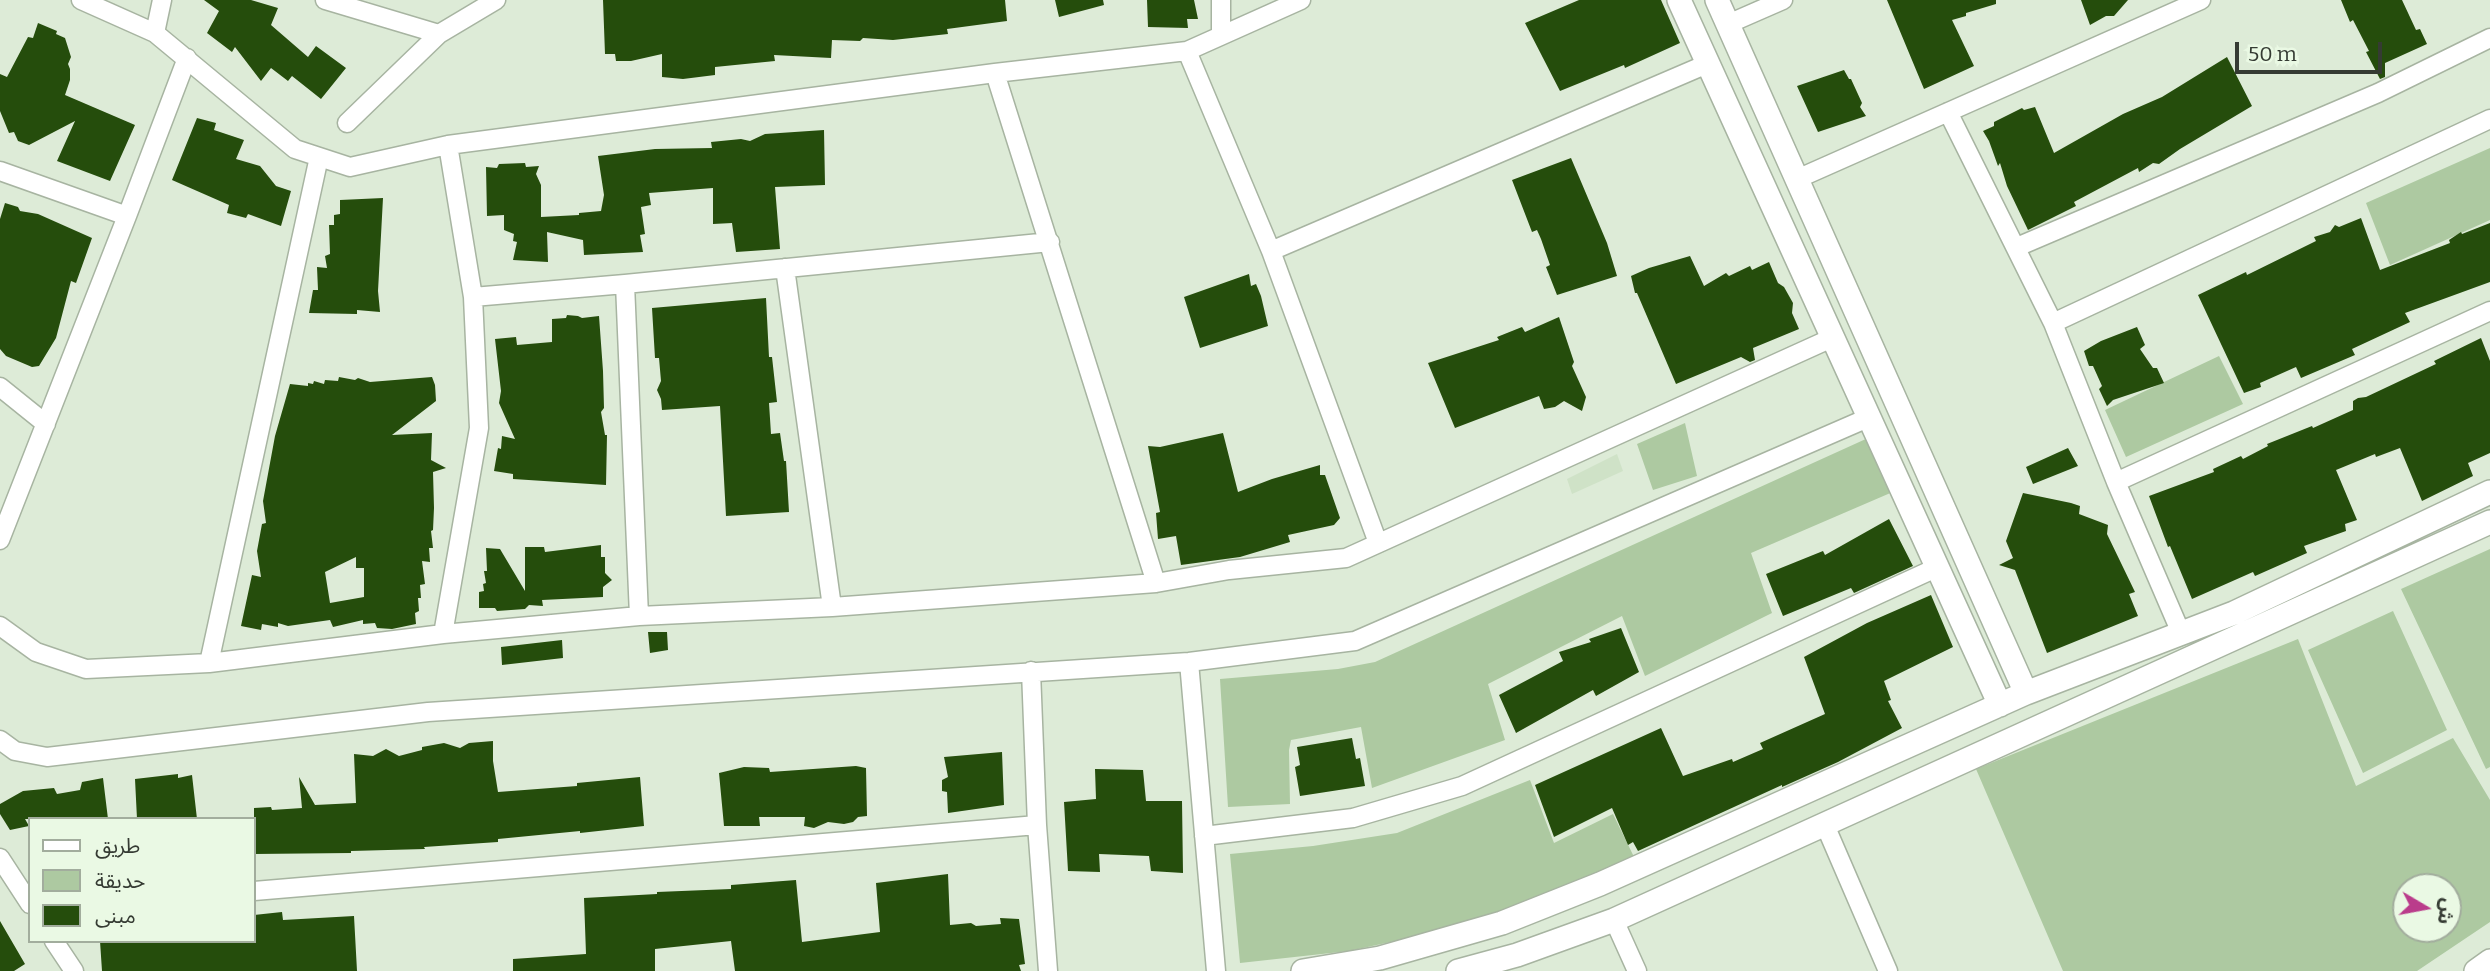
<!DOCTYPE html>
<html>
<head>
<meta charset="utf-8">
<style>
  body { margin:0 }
  #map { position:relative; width:2490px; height:971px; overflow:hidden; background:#ddebd7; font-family:Bitter,"Noto Sans Arabic",serif }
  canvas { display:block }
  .legend { position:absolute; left:28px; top:817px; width:228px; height:126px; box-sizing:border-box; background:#eaf9e4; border:2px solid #a2ad9d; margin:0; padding:9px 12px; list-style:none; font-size:21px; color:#353b33 }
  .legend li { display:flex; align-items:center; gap:14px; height:35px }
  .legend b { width:35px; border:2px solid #a2ad9d }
  .north { position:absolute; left:2392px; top:873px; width:70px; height:70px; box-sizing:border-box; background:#eaf9e4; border:2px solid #a2ad9d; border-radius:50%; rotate:100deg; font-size:19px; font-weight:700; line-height:28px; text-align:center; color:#353b33 }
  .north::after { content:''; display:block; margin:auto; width:24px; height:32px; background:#ba3c8b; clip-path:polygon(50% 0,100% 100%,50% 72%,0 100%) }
  .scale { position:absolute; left:2235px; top:42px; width:147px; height:32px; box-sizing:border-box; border:4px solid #353b33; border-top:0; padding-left:9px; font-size:21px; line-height:24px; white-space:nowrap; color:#353b33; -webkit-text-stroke:5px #eaf9e4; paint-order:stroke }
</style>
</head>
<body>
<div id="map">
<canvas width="2490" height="971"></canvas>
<ul class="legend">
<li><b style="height:9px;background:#fff"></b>طريق</li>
<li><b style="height:19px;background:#adc9a1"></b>حديقة</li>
<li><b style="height:19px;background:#254d0c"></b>مبنى</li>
</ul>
<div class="north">ش</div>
<div class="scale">50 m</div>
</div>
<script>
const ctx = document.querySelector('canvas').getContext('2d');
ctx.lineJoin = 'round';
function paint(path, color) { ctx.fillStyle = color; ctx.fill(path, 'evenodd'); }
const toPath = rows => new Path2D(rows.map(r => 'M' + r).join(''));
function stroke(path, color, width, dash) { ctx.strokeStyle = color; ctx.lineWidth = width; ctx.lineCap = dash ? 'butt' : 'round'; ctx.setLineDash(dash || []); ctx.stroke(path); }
paint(toPath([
  [1617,454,1623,471,1572,494,1567,479]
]), '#cfe2c7');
paint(toPath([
  [2490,148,2490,220,2390,265,2366,203],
  [2219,356,2243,404,2126,457,2105,410],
  [1685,423,1697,476,1653,490,1637,444],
  [1868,438,1895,491,1751,553,1772,613,1645,676,1622,616,1488,684,1505,740,1372,788,1361,727,1291,740,1289,750,1290,804,1228,807,1220,679,1338,669,1375,662],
  [2490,549,2490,767,2486,769,2401,589],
  [2393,611,2447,730,2363,773,2308,650],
  [2298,639,2356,786,2453,738,2490,800,2490,922,2417,971,2063,971,1976,769],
  [2406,887,2448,887,2448,929,2406,929],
  [1530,780,1554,843,1613,814,1635,859,1455,928,1349,951,1240,963,1230,854,1313,846,1397,833]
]), '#adc9a1');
paint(toPath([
  [204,0,251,0,278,8,271,25,308,57,316,46,346,68,321,99,292,76,288,81,271,68,261,81,235,47,232,52,207,33,219,11],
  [603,0,1005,0,1007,21,947,29,948,34,893,40,863,38,860,41,832,40,831,58,774,55,775,61,715,67,715,75,683,79,662,77,662,54,631,61,616,61,615,54,605,54],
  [1055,0,1103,0,1104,5,1059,17],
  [1147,0,1194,0,1198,19,1187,19,1188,28,1148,27],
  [1579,0,1661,0,1680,43,1625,68,1624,65,1560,91,1525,23],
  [1887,0,1996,0,1996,4,1966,13,1966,16,1952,20,1974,66,1924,89],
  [2081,0,2128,0,2114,16,2106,16,2090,25],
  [2341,0,2402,0,2416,30,2420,29,2427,44,2385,63,2385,77,2380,79,2366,52,2369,51,2353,20,2350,22],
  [38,23,57,31,56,34,65,38,71,57,68,64,70,69,70,80,65,95,135,125,110,181,57,161,75,121,29,145,18,141,14,132,9,133,0,111,0,74,7,77,28,37,33,38],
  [2227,57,2252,106,2180,149,2159,164,2153,163,2139,172,2138,168,2074,202,2076,206,2028,230,2007,186,2000,163,1998,166,1989,141,1983,131,1994,126,1994,122,2022,108,2024,110,2035,107,2054,153,2123,114,2162,97],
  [1844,70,1849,79,1851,79,1862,103,1860,107,1866,116,1818,132,1797,86],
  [197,118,216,123,214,130,244,140,236,159,260,166,276,186,291,191,281,226,248,214,246,218,227,213,229,205,172,180],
  [824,130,825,185,775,187,780,249,736,252,732,223,713,224,713,188,649,193,651,205,641,207,645,234,640,235,643,252,584,255,583,240,547,232,548,262,513,260,517,242,513,241,514,234,504,230,504,215,487,216,486,167,497,168,499,164,525,163,526,167,539,166,536,174,541,185,541,217,579,215,579,213,601,211,604,195,598,156,655,149,712,148,711,142,741,139,750,141,765,134],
  [1571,158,1607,243,1617,276,1557,295,1546,267,1550,265,1541,239,1537,230,1532,232,1512,180],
  [383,198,378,291,380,312,357,310,357,314,309,313,313,290,318,290,317,267,327,268,325,256,330,254,329,225,334,225,334,215,340,214,340,200],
  [5,203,18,207,20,211,38,214,92,238,76,283,71,281,56,338,39,366,32,367,6,356,0,349,0,219],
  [2361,218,2380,270,2450,243,2449,240,2461,232,2462,234,2490,223,2490,282,2405,313,2410,322,2352,349,2355,355,2301,378,2296,367,2260,383,2261,387,2244,393,2198,295,2246,272,2247,275,2316,241,2314,237,2330,232,2335,225,2339,227],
  [1690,256,1704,286,1726,273,1729,276,1750,266,1752,270,1769,262,1778,283,1784,287,1793,303,1792,313,1799,329,1753,348,1755,360,1750,362,1741,357,1676,384,1637,293,1635,293,1631,276,1649,268],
  [1249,274,1251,286,1256,284,1261,296,1268,326,1200,348,1184,297],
  [766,298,769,357,772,357,777,402,769,403,771,434,780,433,784,461,786,461,789,512,726,516,720,406,662,410,661,399,657,390,661,381,659,358,655,358,652,308],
  [567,315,578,316,582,318,599,316,603,371,604,408,601,412,605,435,607,435,606,485,513,479,513,474,494,471,498,448,501,449,502,436,515,439,499,403,501,391,495,339,516,337,517,345,552,342,552,319,566,318],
  [1559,317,1574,362,1572,366,1586,397,1582,411,1564,401,1555,407,1544,409,1539,396,1455,428,1428,363,1499,340,1497,337,1522,327,1525,332],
  [2137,327,2145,345,2140,349,2153,368,2157,368,2164,383,2113,400,2107,406,2099,389,2102,386,2093,366,2089,366,2084,351,2101,341],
  [2481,338,2490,361,2490,453,2468,463,2473,476,2422,501,2400,448,2376,457,2375,454,2336,470,2357,520,2345,524,2346,531,2304,546,2307,553,2255,576,2253,572,2192,599,2170,546,2168,547,2149,496,2214,472,2213,469,2241,456,2243,459,2268,446,2267,444,2312,426,2313,428,2353,410,2353,401,2358,398,2366,397,2436,364,2434,361],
  [339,377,355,380,358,378,370,382,432,377,435,385,436,401,392,435,432,433,431,460,446,468,433,472,434,508,433,530,431,531,433,548,429,548,430,562,422,561,425,584,420,585,421,598,418,598,419,611,415,613,416,624,392,629,377,628,375,623,363,624,363,620,333,627,330,620,288,626,278,623,278,627,262,624,261,630,241,626,252,575,261,577,257,551,262,524,266,523,263,501,275,436,290,384,308,386,308,383,313,384,314,381,324,384,325,380,338,381],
  [356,557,356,568,364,568,364,597,330,603,325,572],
  [1223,433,1238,492,1272,479,1320,465,1320,475,1325,475,1340,518,1334,525,1288,535,1290,542,1240,557,1181,565,1176,536,1158,539,1156,513,1160,512,1148,446,1160,447],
  [2068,448,2078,466,2033,484,2026,467],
  [2023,493,2071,503,2080,506,2079,514,2108,525,2107,534,2135,592,2129,594,2138,616,2047,653,2015,570,1999,565,2013,558,2006,541],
  [1889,519,1913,566,1854,593,1851,588,1783,616,1766,574,1823,551,1825,555],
  [601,545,601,557,605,557,605,573,612,580,603,587,603,597,542,600,543,606,529,605,525,609,497,611,495,608,479,608,479,592,484,591,483,584,486,583,484,571,487,571,486,548,500,549,525,591,525,547,544,547,545,552],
  [1931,595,1953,647,1884,681,1891,700,1888,701,1902,728,1838,762,1782,787,1782,785,1638,851,1633,842,1628,845,1612,808,1554,837,1535,785,1661,728,1683,776,1732,759,1733,762,1763,749,1760,743,1825,714,1804,657,1867,623],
  [1621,628,1639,672,1596,696,1593,690,1516,733,1499,695,1563,661,1559,652,1591,642,1589,639],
  [648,632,667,632,668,650,650,653],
  [562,640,563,658,502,665,501,647],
  [1352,738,1356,759,1360,758,1365,786,1300,796,1295,767,1300,765,1297,747],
  [493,741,493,761,498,792,577,786,577,783,640,777,644,826,580,833,580,831,498,839,498,842,424,847,425,849,351,851,351,853,254,854,254,808,271,807,272,810,302,808,299,777,315,805,356,803,354,754,373,756,386,749,399,756,422,750,422,747,444,743,460,748,469,743],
  [1002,752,1004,805,948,813,947,792,942,791,942,780,948,777,944,757],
  [856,766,866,768,867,816,858,817,853,822,844,824,828,822,814,828,804,826,805,817,759,817,760,826,724,826,719,773,744,767,769,768,770,772],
  [1095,769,1143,770,1146,801,1182,801,1183,873,1151,871,1149,856,1099,854,1100,872,1068,871,1064,802,1096,799],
  [178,774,178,778,192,775,197,819,137,819,135,779],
  [103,778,108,819,25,819,29,826,10,830,0,814,0,804,23,791,54,788,57,794,80,790,82,782],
  [948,874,950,925,971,923,976,926,1001,924,1000,918,1019,919,1025,964,1019,965,1021,971,735,971,731,941,655,949,655,971,513,971,513,959,586,954,584,898,657,894,657,892,731,889,731,885,796,880,802,942,880,932,876,883],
  [282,912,283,920,354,916,357,971,102,971,100,941,254,941,254,915],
  [0,921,25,964,14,971,0,971]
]), '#254d0c');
const minor = toPath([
  [81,0,155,33,295,149,350,167,448,145,995,73,1187,51,1301,0],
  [325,0,439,34,496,0],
  [1221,0,1221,35],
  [1728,24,1783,0],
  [155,33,162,0],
  [1187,51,1271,251,1378,543],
  [995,73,1156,583],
  [1948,112,2053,323,2116,482,2181,633],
  [347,123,439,34],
  [0,171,127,216],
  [1797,179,2201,0],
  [2017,247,2378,93,2490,38],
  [1271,251,1707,64],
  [785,268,832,607],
  [625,284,639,616],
  [473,297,625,284,1050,242],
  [2053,323,2490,119],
  [0,387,46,424],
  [2116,482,2490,311],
  [0,540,127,216,187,58],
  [0,626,36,652,86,669,209,663,443,634,639,616,832,607,1156,583,1229,570,1346,558,1834,337],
  [443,634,479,428,473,297,448,145],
  [1189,662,1216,971],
  [209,663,319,157],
  [1031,671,1037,825,1048,971],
  [0,740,15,751,47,757,428,712,1189,662,1355,641,1870,417],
  [1825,825,1888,971],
  [1204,836,1353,818,1462,786,1938,567],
  [0,858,30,904],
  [254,891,1037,825],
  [1614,920,1637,971],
  [54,941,74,971]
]);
const tertiary = toPath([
  [1679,0,2000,705],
  [1717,0,2026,693],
  [1303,971,1380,958,1502,923,1600,884,2026,693,2234,613,2490,492],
  [1458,971,1517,955,1614,920,2490,522],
  [2476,971,2490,961]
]);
stroke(minor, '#a7b4a1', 21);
stroke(tertiary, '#a7b4a1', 26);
stroke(minor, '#fff', 18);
stroke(tertiary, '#fff', 23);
</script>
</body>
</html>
